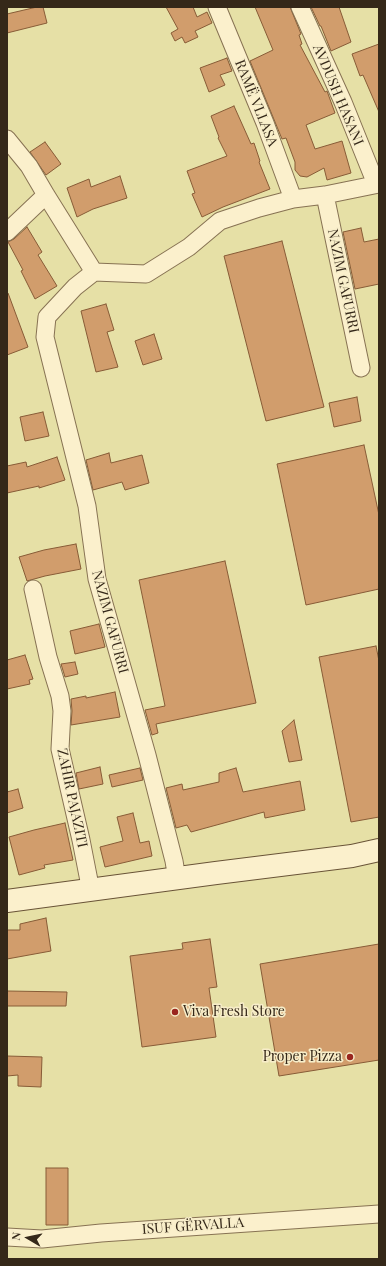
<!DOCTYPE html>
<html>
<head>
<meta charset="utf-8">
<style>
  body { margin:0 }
  #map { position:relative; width:386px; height:1266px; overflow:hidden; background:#f0e3b9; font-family:"Playfair Display",serif }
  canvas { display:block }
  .frame { position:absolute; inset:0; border:8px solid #352819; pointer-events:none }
  .north { position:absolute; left:8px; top:1218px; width:40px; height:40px; -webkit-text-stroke:3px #f7edc9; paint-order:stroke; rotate:279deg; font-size:11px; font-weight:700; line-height:16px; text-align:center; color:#352819 }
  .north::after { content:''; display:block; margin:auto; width:14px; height:18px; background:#352819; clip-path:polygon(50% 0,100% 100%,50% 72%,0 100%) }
</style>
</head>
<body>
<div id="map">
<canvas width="386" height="1266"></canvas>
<div class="frame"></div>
<div class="north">N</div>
</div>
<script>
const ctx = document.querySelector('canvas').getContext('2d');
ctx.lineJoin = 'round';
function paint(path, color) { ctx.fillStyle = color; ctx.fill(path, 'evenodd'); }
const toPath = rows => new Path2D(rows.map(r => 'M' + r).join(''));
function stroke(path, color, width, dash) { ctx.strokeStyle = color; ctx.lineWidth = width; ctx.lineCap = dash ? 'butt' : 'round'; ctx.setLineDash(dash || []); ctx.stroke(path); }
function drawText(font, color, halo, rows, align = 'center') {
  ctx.font = font + ' "Playfair Display",serif'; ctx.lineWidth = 3; ctx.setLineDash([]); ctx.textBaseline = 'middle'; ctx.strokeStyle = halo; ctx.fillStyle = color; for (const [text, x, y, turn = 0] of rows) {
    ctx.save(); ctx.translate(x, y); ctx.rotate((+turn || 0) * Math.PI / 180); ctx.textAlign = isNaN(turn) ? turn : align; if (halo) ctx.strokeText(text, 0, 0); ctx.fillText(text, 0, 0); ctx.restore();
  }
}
paint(toPath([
  [7,7,379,7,379,1259,7,1259]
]), '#e6e0a6');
const building = toPath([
  [37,7,43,7,47,23,7,33,7,14,37,7],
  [166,7,193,7,197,17,207,12,212,23,195,31,198,37,185,43,182,37,175,41,171,33,178,29,166,7],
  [255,7,290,7,301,34,299,35,302,44,300,45,325,92,327,91,335,113,306,125,315,149,342,141,351,173,327,180,324,168,307,177,300,176,295,170,295,162,286,138,282,139,250,61,273,50,255,7],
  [311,7,339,7,351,42,331,51,321,26,320,26,311,7],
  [379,44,379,112,363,75,360,76,352,54,379,44],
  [227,58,232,71,220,75,225,85,209,92,200,68,227,58],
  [234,106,251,144,254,143,260,161,259,162,270,189,223,207,202,217,192,194,195,193,187,171,227,156,218,138,219,137,211,116,234,106],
  [45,142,61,164,46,175,30,152,45,142],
  [120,176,127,198,93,209,77,217,67,188,89,179,91,187,120,176],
  [27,227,42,252,38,255,57,286,35,299,21,271,23,270,8,242,14,239,27,227],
  [361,228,364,242,379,239,379,284,355,289,343,232,361,228],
  [282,241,324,407,266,421,224,256,282,241],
  [7,293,8,293,28,347,7,355,7,293],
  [106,304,114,330,107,332,118,367,96,372,81,311,106,304],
  [154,334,162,359,143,365,135,341,154,334],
  [357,397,361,421,334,427,329,403,357,397],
  [43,412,49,436,25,441,20,417,43,412],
  [364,445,379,515,379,589,306,605,277,464,364,445],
  [109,453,111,463,142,455,149,483,125,490,122,482,93,490,86,460,109,453],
  [57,457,65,480,39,488,39,486,7,493,7,466,26,462,27,467,57,457],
  [76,544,81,569,45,576,27,581,19,557,44,550,76,544],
  [225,561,256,703,156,724,158,733,152,735,145,710,165,706,139,580,225,561],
  [99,624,105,647,75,654,70,631,99,624],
  [376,646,379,661,379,817,351,822,319,657,376,646],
  [25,655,33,679,29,680,30,684,7,689,7,660,25,655],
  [75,662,78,674,65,677,61,664,75,662],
  [115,692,120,717,71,725,72,711,71,699,86,696,86,698,115,692],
  [294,720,302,760,289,762,282,731,294,720],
  [100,767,103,784,79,789,76,773,100,767],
  [140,768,143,780,112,787,109,775,140,768],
  [236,768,243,792,300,781,305,810,265,818,264,812,191,832,187,825,176,828,166,788,182,784,183,790,219,782,219,773,236,768],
  [18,789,23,808,7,813,7,792,18,789],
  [133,813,140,843,149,841,152,856,105,867,100,847,123,841,117,817,133,813],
  [65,823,73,860,44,865,45,868,19,875,9,837,34,830,65,823],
  [46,918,51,951,7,959,7,930,20,930,20,924,46,918],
  [210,939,217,987,209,988,216,1037,142,1047,130,956,183,949,182,943,210,939],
  [379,944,379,1060,279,1076,260,964,379,944],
  [7,991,67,992,66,1006,7,1006,7,991],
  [7,1056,42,1057,41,1087,18,1086,18,1075,7,1076,7,1056],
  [46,1168,68,1168,68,1225,46,1225,46,1168]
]);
paint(building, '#d19d6c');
stroke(building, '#885c37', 1);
const minor = toPath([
  [217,7,265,123,293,199],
  [300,7,343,102,376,184],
  [7,139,29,166,46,195,94,272,75,287,47,317,45,337,87,506,97,579,147,755,174,861,177,879],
  [325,195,361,368],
  [7,232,46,195],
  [94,272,146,274,189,247,220,221,259,208,293,199,325,195,379,184],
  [33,589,48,657,60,696,62,711,60,749,81,840,91,891],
  [7,1237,42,1239,101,1233,379,1214]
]);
const secondary = toPath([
  [7,901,216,873,352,856,379,850]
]);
stroke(minor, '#877253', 19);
stroke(secondary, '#695337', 24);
stroke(minor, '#fbf0cc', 17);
stroke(secondary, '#fbf0cc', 22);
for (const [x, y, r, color] of [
  [175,1012,4,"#9a261f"],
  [350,1057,4,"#9a261f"]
]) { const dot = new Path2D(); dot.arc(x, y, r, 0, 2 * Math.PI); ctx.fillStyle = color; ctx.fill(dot); stroke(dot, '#f7edc9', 1.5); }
drawText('14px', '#352819', '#f7edc9', [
  ["AVDUSH HASANI",338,95,67],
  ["RAMË VLLASA",256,103,68],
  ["NAZIM GAFURRI",343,281,78],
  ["NAZIM GAFURRI",110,622,75],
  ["ZAHIR PAJAZITI",72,798,78],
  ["ISUF GËRVALLA",193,1226,-4]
]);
drawText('14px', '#352819', '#f7edc9', [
  ["Viva Fresh Store",183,1012],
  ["Proper Pizza",342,1057,"right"]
], 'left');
</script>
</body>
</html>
